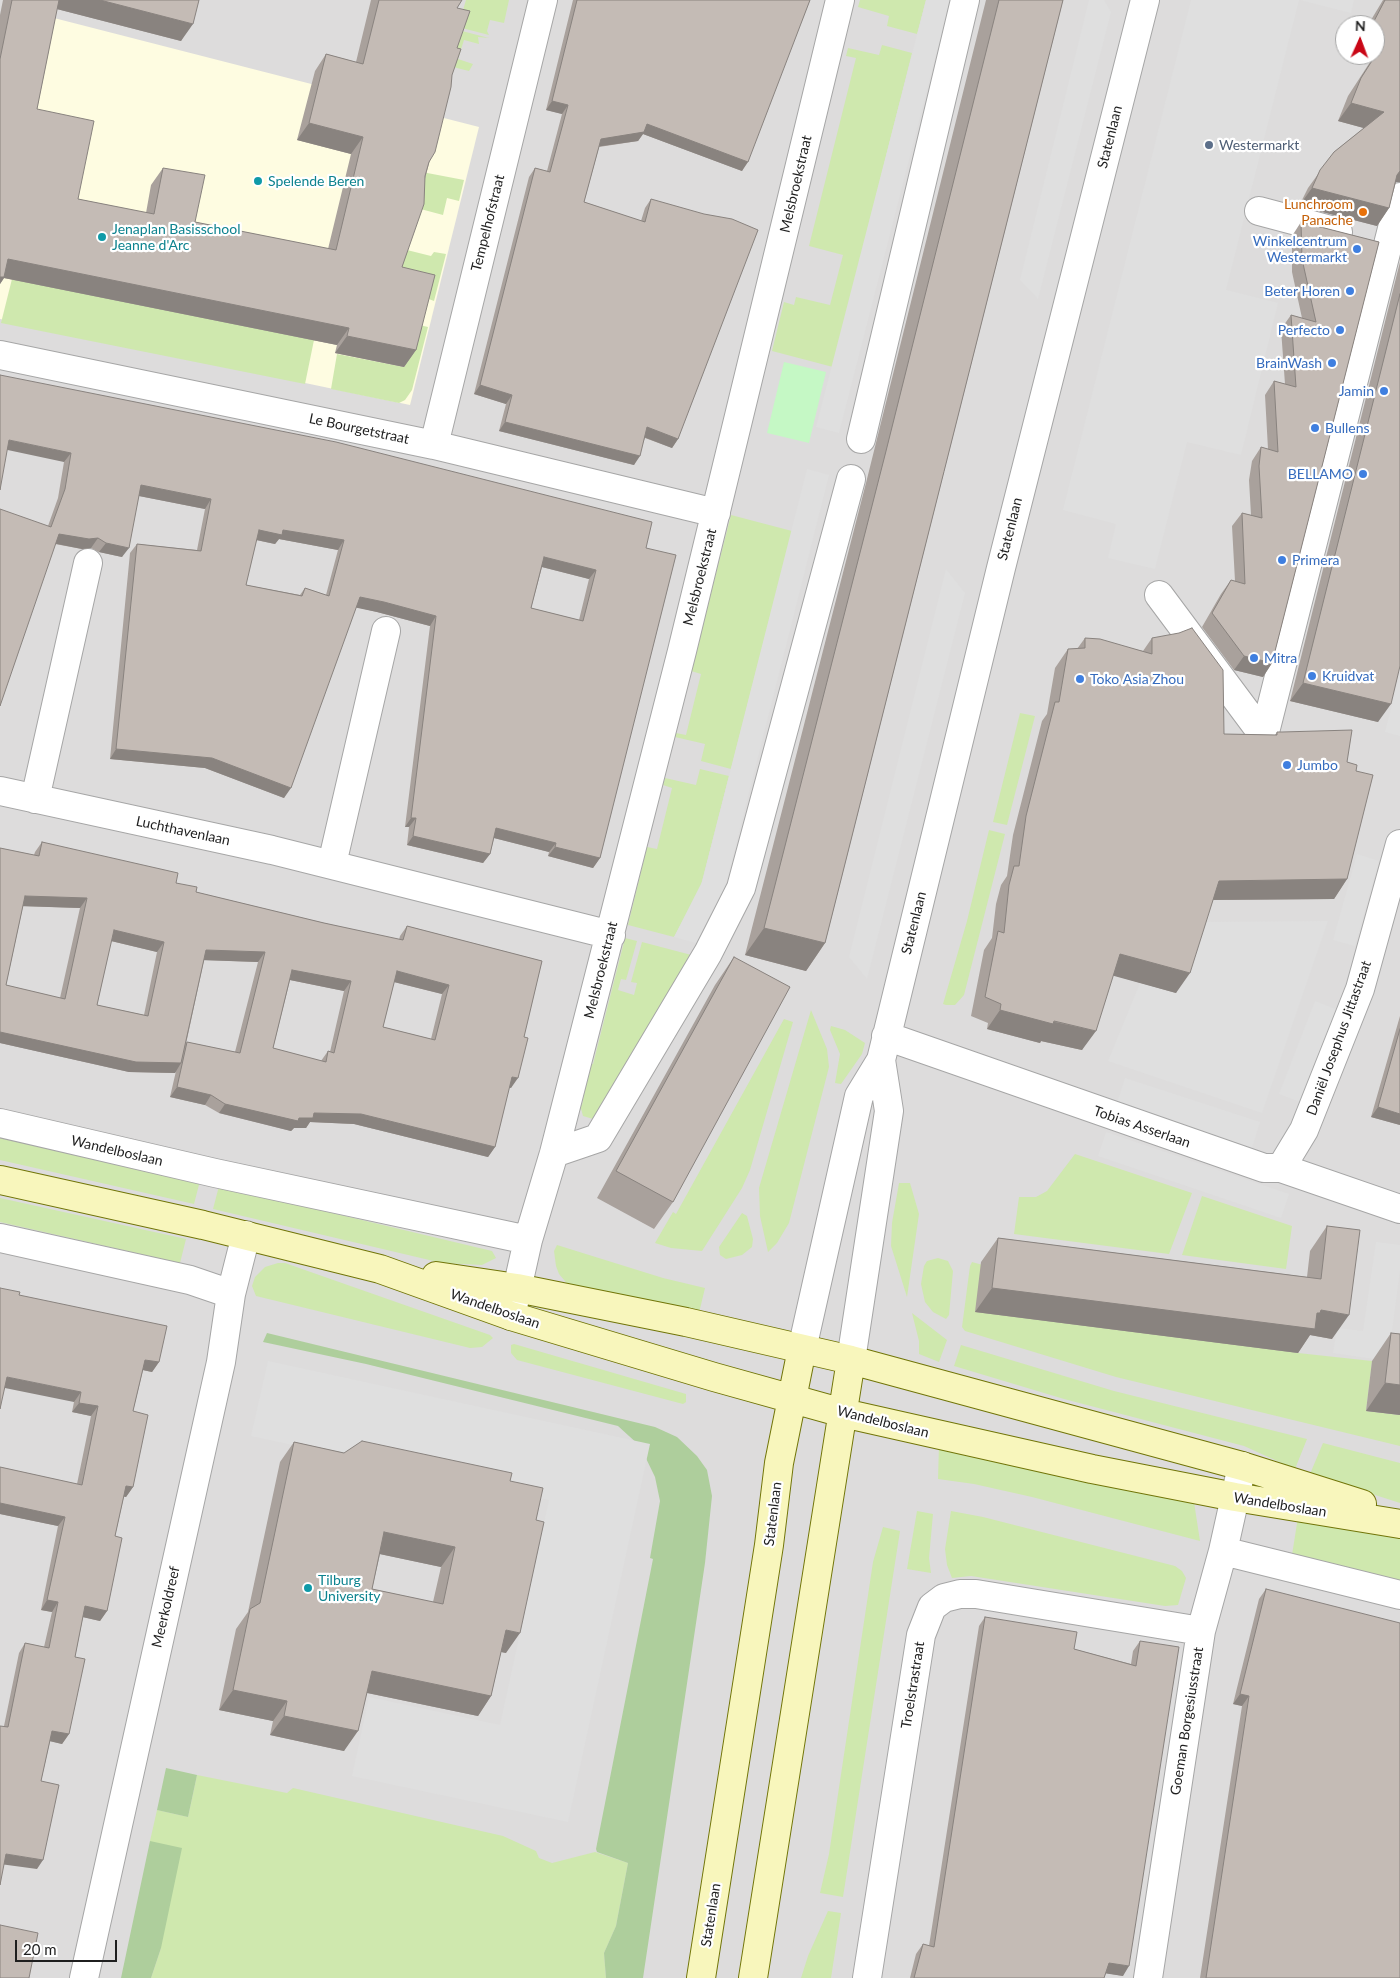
<!DOCTYPE html>
<html>
<head>
<meta charset="utf-8">
<style>
  body { margin:0 }
  #map { position:relative; width:1400px; height:1978px; overflow:hidden; background:#f0ece6; font-family:Lato,sans-serif }
  canvas { display:block }
  .north { position:absolute; left:1335px; top:15px; width:50px; height:50px; box-sizing:border-box; background:#fff; border:1px solid #a5a5a5; border-radius:50%; rotate:2deg; font-size:14px; font-weight:700; line-height:20px; text-align:center; color:#1f1f1f }
  .north::after { content:''; display:block; margin:auto; width:18px; height:22px; background:#c90615; clip-path:polygon(50% 0,100% 100%,50% 72%,0 100%) }
  .scale { position:absolute; left:15px; top:1940px; width:102px; height:22px; box-sizing:border-box; border:2px solid #1f1f1f; border-top:0; padding-left:6px; font-size:15px; line-height:18px; white-space:nowrap; color:#1f1f1f; -webkit-text-stroke:4px #fff; paint-order:stroke }
</style>
</head>
<body>
<div id="map">
<canvas width="1400" height="1978"></canvas>
<div class="north">N</div>
<div class="scale">20 m</div>
</div>
<script>
const ctx = document.querySelector('canvas').getContext('2d');
ctx.lineJoin = 'round';
function paint(path, color) { ctx.fillStyle = color; ctx.fill(path, 'evenodd'); }
const toPath = rows => new Path2D(rows.map(r => 'M' + r).join(''));
function stroke(path, color, width, dash) { ctx.strokeStyle = color; ctx.lineWidth = width; ctx.lineCap = dash ? 'butt' : 'round'; ctx.setLineDash(dash || []); ctx.stroke(path); }
function drawText(font, color, halo, rows, align = 'center') {
  ctx.font = font + ' Lato,sans-serif'; ctx.lineWidth = 4.5; ctx.setLineDash([]); ctx.textBaseline = 'middle'; ctx.strokeStyle = halo; ctx.fillStyle = color; for (const [text, x, y, turn = 0] of rows) {
    ctx.save(); ctx.translate(x, y); ctx.rotate((+turn || 0) * Math.PI / 180); ctx.textAlign = isNaN(turn) ? turn : align; if (halo) ctx.strokeText(text, 0, 0); ctx.fillText(text, 0, 0); ctx.restore();
  }
}
paint(toPath([
  [0,0,1400,0,1400,1978,0,1978],
  [1345,25,1375,25,1375,55,1345,55]
]), '#dddcdc');
paint(toPath([
  [54,18,479,127,410,405,0,319,0,276]
]), '#fefce1');
paint(toPath([
  [466,0,509,0,504,23,490,20,487,31,489,35,458,27],
  [860,0,926,0,917,34,887,26,889,16,858,7],
  [458,30,489,38,478,37,479,44,464,40,458,59,473,64,469,71,449,66],
  [882,45,912,53,833,367,772,351,784,302,794,305,796,297,830,305,843,255,809,246,856,58,846,56,848,48,879,55],
  [422,172,464,180,459,201,447,198,443,215,413,207],
  [403,249,431,256,434,252,446,254,434,301,393,285],
  [12,279,314,340,305,384,1,323],
  [415,324,428,327,412,390,405,400,399,403,331,389,337,354,404,367],
  [731,515,792,531,731,769,701,761,705,744,675,737,676,733,686,735,701,674,691,671],
  [1020,713,1035,716,1007,825,993,822],
  [700,769,729,776,700,889,674,937,628,925,647,847,657,849,672,788,663,785,665,778,696,785],
  [989,830,1005,834,964,995,955,1005,946,1005,943,1004,967,921],
  [625,938,637,941,626,980,621,979,618,990,634,995,637,983,631,982,642,942,699,957,597,1119,593,1119,583,1116,580,1105,582,1105,590,1064,593,1064],
  [811,1010,827,1049,829,1067,789,1223,777,1243,768,1252,760,1216,759,1188],
  [784,1019,793,1022,750,1170,742,1188,702,1251,671,1248,655,1243,673,1212,676,1214],
  [831,1026,845,1030,865,1043,862,1054,841,1084,835,1083,840,1054,830,1030],
  [0,1136,200,1181,194,1204,0,1160],
  [1075,1154,1192,1193,1169,1254,1014,1234,1019,1197,1036,1197,1047,1191],
  [899,1183,910,1183,919,1214,907,1297,891,1246,892,1223],
  [219,1186,492,1251,496,1258,482,1265,442,1263,213,1209],
  [1202,1196,1292,1226,1286,1269,1182,1255],
  [0,1198,186,1239,180,1263,0,1222],
  [742,1213,747,1216,753,1239,752,1247,742,1255,726,1259,720,1255,719,1247],
  [557,1245,663,1278,705,1288,699,1313,570,1287,559,1274,556,1266,554,1251],
  [938,1258,948,1261,953,1271,949,1315,946,1319,933,1312,925,1302,921,1284,924,1266,927,1261],
  [972,1262,1298,1353,1372,1361,1366,1411,1400,1415,1400,1446,1116,1377,965,1331,962,1327,970,1266],
  [278,1263,285,1263,490,1335,493,1338,482,1347,470,1348,256,1296,252,1286,255,1277,265,1267],
  [912,1313,947,1340,939,1362,919,1354,919,1341],
  [514,1344,686,1394,686,1402,683,1404,517,1360,511,1353,511,1345],
  [961,1345,1114,1391,1307,1439,1295,1469,1244,1446,1064,1399,954,1366],
  [1323,1443,1400,1463,1400,1503,1310,1474],
  [939,1445,1194,1502,1200,1541,1032,1497,974,1484,938,1479],
  [917,1511,933,1514,929,1558,931,1573,907,1569],
  [951,1511,983,1517,1175,1566,1182,1571,1186,1578,1178,1605,1165,1606,971,1576,952,1578,947,1565,945,1549],
  [1298,1517,1400,1538,1400,1582,1292,1555],
  [883,1527,900,1531,843,1897,820,1893,829,1854,873,1562],
  [197,1775,287,1793,293,1788,503,1836,536,1851,539,1858,552,1863,595,1852,628,1863,616,1926,604,1953,606,1978,151,1978,161,1948,150,1841,157,1810,188,1817],
  [828,1911,841,1913,831,1978,801,1978,808,1956]
]), '#cfe8ae');
paint(toPath([
  [267,1333,655,1427,677,1437,697,1456,707,1470,712,1496,705,1563,643,1978,606,1978,604,1953,616,1926,628,1863,597,1852,596,1849,653,1559,650,1558,660,1501,655,1477,640,1446,618,1426,366,1364,263,1342],
  [166,1768,197,1775,188,1817,157,1810],
  [150,1841,182,1848,161,1948,151,1978,121,1978]
]), '#aece9c');
paint(toPath([
  [784,362,826,372,809,443,767,433]
]), '#c5f8c5');
paint(toPath([
  [926,0,950,0,839,433,816,427],
  [1089,0,1104,0,1111,12,1038,299,1020,280],
  [1191,0,1299,0,1226,290,1278,303,1241,455,1187,442,1155,569,1108,558,1116,524,1063,510],
  [1300,0,1354,0,1351,13],
  [807,469,829,475,725,888,696,943,674,937,702,882],
  [946,569,965,593,867,979,849,957],
  [1400,673,1400,736,1385,732],
  [1357,854,1379,861,1355,946,1333,940],
  [1328,921,1262,1113,1108,1061,1140,983,1176,992,1199,922],
  [1315,1001,1340,1011,1303,1103,1279,1094],
  [1125,1078,1260,1122,1252,1148,1117,1103],
  [1106,1132,1289,1194,1281,1218,1098,1156],
  [1376,1242,1400,1245,1400,1270,1388,1361,1333,1353,1337,1328,1363,1331],
  [268,1361,650,1444,568,1822,352,1776,369,1697,500,1725,549,1500,251,1436]
]), '#dfdfdf');
const street = toPath([
  [1259,211,1338,232],
  [0,355,434,445,716,513],
  [861,439,965,0],
  [434,445,543,0],
  [1159,595,1264,736],
  [1264,736,1400,197],
  [0,791,272,850,611,935],
  [35,799,88,563],
  [332,864,386,631],
  [886,1036,1264,1168,1281,1168,1400,1209],
  [0,1123,215,1173,528,1240],
  [554,1153,598,1138,708,953,741,888,851,479],
  [1281,1168,1304,1130,1360,989,1400,844],
  [0,1238,190,1280,231,1294],
  [511,1316,528,1240,554,1153,682,651,840,0],
  [802,1349,859,1096,881,1060,1001,568,1145,0],
  [851,1360,889,1111,881,1060],
  [1223,1551,1400,1595],
  [84,1978,221,1362,231,1294,246,1235],
  [867,1978,921,1635,932,1607,944,1598,960,1594,976,1594,1201,1631],
  [1148,1978,1201,1631,1223,1551,1242,1466]
]);
const secondary = toPath([
  [0,1180,203,1225,380,1269,511,1316,714,1377,843,1413,1092,1469,1235,1497,1400,1524],
  [436,1276,517,1288,686,1322,851,1360,1242,1466,1362,1504],
  [701,1978,769,1545,779,1463,802,1349],
  [753,1978,851,1360]
]);
stroke(street, '#a6a6a6', 30);
stroke(secondary, '#717508', 30);
stroke(street, '#fff', 28);
stroke(secondary, '#f8f6bc', 28);
paint(toPath([
  [3,0,199,0,181,41,57,9,37,109,78,199,146,213,151,185,163,168,195,222,328,249,351,154,297,140,315,71,326,54,356,62,371,0,462,0,457,8,457,48,452,75,402,267,416,350,404,367,335,353,337,345,4,278,0,284,0,15],
  [573,0,810,0,742,171,643,134,638,141,599,147,584,202,641,221,645,208,651,199,678,439,672,448,645,438,634,465,499,431,506,404,474,394,529,177,535,168,547,171,562,114,546,110],
  [986,0,1063,0,825,943,806,971,745,955,866,483],
  [1383,0,1400,0,1400,182,1396,182,1389,208,1377,226,1299,206,1308,188,1334,152,1364,128,1338,121,1348,96,1372,59,1355,55,1375,55,1375,25,1368,25],
  [1301,222,1379,242,1272,663,1263,677,1234,670,1202,627,1221,594,1231,580,1235,581,1232,526,1242,513,1251,515,1249,480,1252,461,1261,447,1268,449,1265,395,1274,381,1285,384,1281,329,1291,315,1302,318,1292,272,1292,236],
  [1400,262,1400,666,1378,722,1290,701],
  [0,375,646,548,600,858,593,868,548,856,549,852,494,838,490,854,483,863,407,845,409,827,405,827,430,626,377,612,356,607,284,798,205,768,110,759,130,553,137,544,197,550,205,509,139,496,122,557,99,552,91,548,82,549,55,544,48,526,58,498,64,462],
  [279,539,338,550,326,595,305,588,300,595,246,585,256,540,275,544],
  [542,567,589,579,579,620,531,608],
  [1085,638,1143,651,1152,638,1224,734,1275,735,1277,732,1347,762,1356,771,1347,879,1334,899,1213,900,1176,993,1113,975,1082,1050,1041,1041,1040,1043,987,1029,988,1023,971,1016,984,950,992,938,996,904,1001,885,1007,876,1013,835,1042,721,1047,714,1055,668,1068,649,1077,649],
  [42,842,176,883,196,892,324,923,399,940,400,936,407,926,542,961,511,1088,509,1087,495,1147,488,1157,354,1124,310,1122,306,1128,294,1128,291,1131,219,1113,205,1105,170,1097,176,1071,175,1073,129,1072,0,1043,0,848,34,855,35,852],
  [23,906,80,908,60,998,6,985],
  [111,941,157,952,144,1015,97,1005],
  [204,960,258,962,235,1052,187,1042,186,1044],
  [290,980,344,991,330,1052,328,1051,321,1061,273,1048],
  [394,982,442,994,431,1039,383,1027],
  [734,957,673,1202,654,1229,597,1198,715,985],
  [1400,1016,1400,1125,1371,1117],
  [1327,1226,1332,1339,1310,1335,1298,1353,975,1312,981,1262,998,1238,1307,1277,1310,1251],
  [19,1295,159,1362,152,1372,143,1370,133,1411,133,1487,126,1497,124,1496,115,1536,107,1611,100,1621,83,1617,75,1657,69,1734,62,1744,50,1741,41,1781,37,1869,4,1726,19,1653,25,1643,44,1647,52,1612,41,1610,58,1526,0,1514,0,1467,77,1484,91,1416,72,1412,74,1402],
  [1391,1333,1400,1334,1400,1415,1366,1411,1372,1361],
  [294,1442,344,1453,510,1481,506,1653,501,1652,491,1696,478,1716,367,1693,344,1751,270,1735,273,1721,219,1710,236,1629,248,1612,280,1462],
  [380,1554,441,1567,433,1602,372,1589],
  [1266,1589,1400,1978,1200,1978,1242,1706,1233,1704,1259,1599],
  [985,1617,1074,1649,1131,1664,1133,1651,1140,1641,1123,1976,1106,1973,1104,1978,910,1978,916,1954,923,1944,929,1946,979,1626]
]), '#a9a19c');
paint(toPath([
  [54,0,100,0,193,24,181,41,49,7],
  [1375,39,1384,42,1375,55],
  [1355,55,1375,55,1372,59],
  [552,101,568,105,562,114,546,110],
  [1351,103,1384,112,1371,130,1338,121],
  [309,123,363,137,351,154,297,140],
  [647,124,748,162,742,171,643,134,638,141,595,147,601,139],
  [1400,170,1400,182,1396,182,1389,186],
  [1312,188,1389,208,1377,226,1299,206],
  [8,259,349,328,337,345,4,278,0,284,0,270],
  [347,336,416,350,404,367,335,353],
  [480,385,512,395,506,404,474,394],
  [505,422,640,456,634,465,499,431],
  [647,427,678,439,672,448,641,436],
  [9,440,71,453,64,462,3,449],
  [141,485,211,499,205,509,134,495],
  [259,530,283,530,344,540,338,550,279,539,275,544,252,539],
  [59,534,98,538,91,548,82,549,52,543],
  [106,543,129,548,122,557,99,552],
  [544,557,596,570,589,579,538,566],
  [360,597,384,602,436,616,430,626,377,612,353,607],
  [1244,656,1272,663,1263,677,1234,670],
  [1303,683,1391,704,1378,722,1290,701],
  [116,749,212,758,291,788,284,798,205,768,110,759],
  [411,818,416,818,409,827,405,827],
  [496,828,556,843,549,852,490,837],
  [413,836,490,854,483,863,407,845],
  [555,847,600,858,593,868,548,856],
  [1347,879,1334,899,1206,900,1219,881],
  [25,896,87,898,80,908,18,906],
  [764,928,825,943,806,971,745,955],
  [114,930,164,942,157,952,107,940],
  [206,950,265,952,258,962,200,960],
  [1120,954,1190,973,1176,993,1107,974],
  [292,970,351,981,344,991,285,979],
  [397,971,449,985,442,994,390,981],
  [1000,1010,1096,1031,1082,1050,1041,1041,1040,1043,987,1029],
  [0,1032,181,1063,175,1073,129,1072,0,1043],
  [512,1077,518,1078,511,1088,505,1086],
  [177,1087,211,1095,205,1105,170,1097],
  [225,1104,314,1113,361,1114,495,1147,488,1157,354,1124,310,1122,306,1128,294,1128,291,1131,219,1113],
  [1378,1107,1400,1114,1400,1125,1371,1117],
  [992,1288,1317,1313,1321,1310,1349,1315,1332,1339,1310,1335,1298,1353,975,1312],
  [145,1360,159,1362,152,1372,138,1369],
  [7,1377,81,1392,74,1402,0,1387],
  [1385,1383,1400,1385,1400,1415,1366,1411],
  [79,1403,98,1406,91,1416,72,1412],
  [126,1486,133,1487,126,1497,119,1496],
  [0,1503,65,1517,58,1526,0,1514],
  [384,1532,455,1547,441,1567,370,1552],
  [47,1600,58,1602,52,1612,41,1610],
  [85,1606,107,1611,100,1621,78,1616],
  [506,1630,520,1633,506,1653,492,1650],
  [372,1671,491,1696,478,1716,358,1691],
  [233,1690,287,1701,273,1721,219,1710],
  [1240,1694,1249,1696,1242,1706,1233,1704],
  [284,1716,358,1731,344,1751,270,1735],
  [52,1731,69,1734,62,1744,45,1740],
  [6,1854,43,1860,37,1869,0,1864],
  [1109,1963,1129,1966,1123,1976,1103,1973]
]), '#89837f');
const building = toPath([
  [12,0,59,0,37,109,94,121,78,199,154,214,163,168,205,175,195,222,336,250,363,137,309,123,326,54,363,64,379,0,462,0,457,8,470,11,457,48,461,49,452,75,451,87,435,152,429,162,425,176,424,204,402,267,435,275,416,350,347,336,349,328,8,259,4,277,0,277,0,59,12,0],
  [100,0,199,0,193,24,100,0],
  [577,0,810,0,748,162,647,124,644,132,601,139,584,202,645,222,651,199,704,214,732,219,758,230,678,439,647,427,640,456,505,422,512,395,480,385,535,168,550,172,568,105,552,101,577,0],
  [999,0,1063,0,825,943,764,928,885,455,999,0],
  [1385,0,1400,0,1400,171,1397,175,1389,208,1312,188,1320,170,1334,152,1384,112,1351,103,1361,78,1384,42,1375,39,1375,25,1372,25,1385,0],
  [1301,222,1379,242,1272,663,1244,656,1212,613,1231,580,1245,584,1242,513,1262,518,1259,466,1261,447,1278,452,1274,381,1296,387,1291,315,1316,322,1302,259,1301,222],
  [1400,294,1400,666,1391,704,1303,683,1400,294],
  [0,375,336,442,652,522,646,548,676,555,600,858,555,847,556,843,496,828,490,854,413,836,416,818,411,818,436,616,384,602,360,597,291,788,212,758,116,749,137,544,201,551,211,499,141,485,129,548,106,543,98,538,89,539,59,534,0,706,0,509,51,527,65,489,71,453,9,440,0,490,0,375],
  [259,530,282,535,283,530,344,540,329,596,305,588,302,596,246,585,259,530],
  [544,557,596,570,583,621,531,608,544,557],
  [1192,628,1223,670,1224,734,1277,735,1277,732,1282,732,1352,730,1347,762,1357,765,1356,771,1373,775,1347,879,1219,881,1190,973,1120,954,1096,1031,1054,1021,1053,1024,1000,1010,1001,1004,985,997,998,931,1004,933,1009,885,1014,866,1019,866,1026,816,1055,702,1059,702,1068,649,1085,648,1085,638,1100,639,1152,654,1152,638,1179,633,1192,628],
  [42,842,178,873,176,883,197,887,196,892,324,923,403,940,407,926,542,961,524,1037,528,1038,518,1078,512,1077,495,1147,361,1114,314,1113,313,1118,299,1118,298,1121,225,1104,211,1095,177,1087,187,1042,240,1053,265,952,206,950,181,1063,136,1062,0,1032,0,848,39,856,42,842],
  [25,896,87,898,65,999,6,985,25,896],
  [114,930,164,942,148,1016,97,1005,114,930],
  [292,970,351,981,334,1053,328,1051,326,1062,273,1048,292,970],
  [397,971,449,985,435,1040,383,1027,397,971],
  [734,957,790,987,673,1202,616,1171,734,957],
  [1400,1029,1400,1114,1378,1107,1400,1029],
  [1327,1226,1360,1230,1349,1315,1321,1310,1320,1313,1317,1313,1315,1329,992,1288,998,1238,1321,1279,1327,1226],
  [0,1288,20,1292,19,1295,167,1326,159,1362,145,1360,133,1411,148,1415,133,1487,126,1486,115,1536,122,1538,107,1611,85,1606,75,1657,85,1659,69,1734,52,1731,41,1781,59,1785,43,1860,6,1854,0,1885,0,1726,8,1727,25,1643,49,1648,58,1602,47,1600,65,1517,0,1503,0,1467,82,1485,98,1406,79,1403,81,1392,7,1377,0,1409,0,1288],
  [1391,1333,1400,1334,1400,1385,1385,1383,1391,1333],
  [362,1441,512,1473,510,1481,543,1488,536,1520,544,1522,520,1633,506,1630,491,1696,372,1671,358,1731,284,1716,287,1701,233,1690,250,1609,260,1603,294,1442,344,1453,362,1441],
  [384,1532,455,1547,443,1604,372,1589,384,1532],
  [1266,1589,1400,1623,1400,1978,1206,1978,1249,1696,1240,1694,1266,1589],
  [985,1617,1077,1632,1074,1649,1136,1666,1140,1641,1179,1647,1129,1966,1109,1963,1104,1978,914,1978,923,1944,934,1947,985,1617],
  [0,1925,38,1933,29,1978,0,1978,0,1925]
]);
paint(building, '#c4bbb5');
stroke(building, '#89837f', 1);
for (const [x, y, r, color] of [
  [1209,145,5,"#5c6f8a"],
  [258,181,5,"#0f9aa8"],
  [1363,212,5,"#e8710a"],
  [102,237,5,"#0f9aa8"],
  [1357,249,5,"#3f7fe0"],
  [1350,291,5,"#3f7fe0"],
  [1340,330,5,"#3f7fe0"],
  [1332,363,5,"#3f7fe0"],
  [1384,391,5,"#3f7fe0"],
  [1315,428,5,"#3f7fe0"],
  [1363,474,5,"#3f7fe0"],
  [1282,560,5,"#3f7fe0"],
  [1254,658,5,"#3f7fe0"],
  [1312,676,5,"#3f7fe0"],
  [1080,679,5,"#3f7fe0"],
  [1287,765,5,"#3f7fe0"],
  [308,1588,5,"#0f9aa8"]
]) { const dot = new Path2D(); dot.arc(x, y, r, 0, 2 * Math.PI); ctx.fillStyle = color; ctx.fill(dot); stroke(dot, '#fff', 2); }
drawText('14px', '#1f1f1f', '#fff', [
  ["Statenlaan",1110,137,-76],
  ["Melsbroekstraat",796,184,-77],
  ["Tempelhofstraat",488,223,-76],
  ["Le Bourgetstraat",359,429,12],
  ["Statenlaan",1010,529,-76],
  ["Melsbroekstraat",700,577,-76],
  ["Luchthavenlaan",183,831,12],
  ["Statenlaan",914,923,-76],
  ["Melsbroekstraat",601,970,-76],
  ["Daniël Josephus Jittastraat",1339,1038,-70],
  ["Tobias Asserlaan",1142,1127,19],
  ["Wandelboslaan",117,1151,13],
  ["Wandelboslaan",495,1309,19],
  ["Wandelboslaan",883,1422,14],
  ["Wandelboslaan",1280,1505,9],
  ["Statenlaan",773,1514,-83],
  ["Meerkoldreef",166,1607,-77],
  ["Troelstrastraat",913,1685,-81],
  ["Goeman Borgesiusstraat",1187,1721,-81],
  ["Statenlaan",711,1915,-81]
]);
drawText('14px', '#4e5e75', '#fff', [
  ["Westermarkt",1219,145]
], 'left');
drawText('14px', '#0d838f', '#fff', [
  ["Spelende Beren",268,181],
  ["Jenaplan Basisschool",112,229],
  ["Jeanne d'Arc",112,245],
  ["Tilburg",318,1580],
  ["University",318,1596]
], 'left');
drawText('14px', '#c56008', '#fff', [
  ["Lunchroom",1353,204],
  ["Panache",1353,220]
], 'right');
drawText('14px', '#366cbe', '#fff', [
  ["Winkelcentrum",1347,241],
  ["Westermarkt",1347,257],
  ["Beter Horen",1340,291],
  ["Perfecto",1330,330],
  ["BrainWash",1322,363],
  ["Jamin",1374,391],
  ["Bullens",1325,428,"left"],
  ["BELLAMO",1353,474],
  ["Primera",1292,560,"left"],
  ["Mitra",1264,658,"left"],
  ["Kruidvat",1322,676,"left"],
  ["Toko Asia Zhou",1090,679,"left"],
  ["Jumbo",1297,765,"left"]
], 'right');
</script>
</body>
</html>
